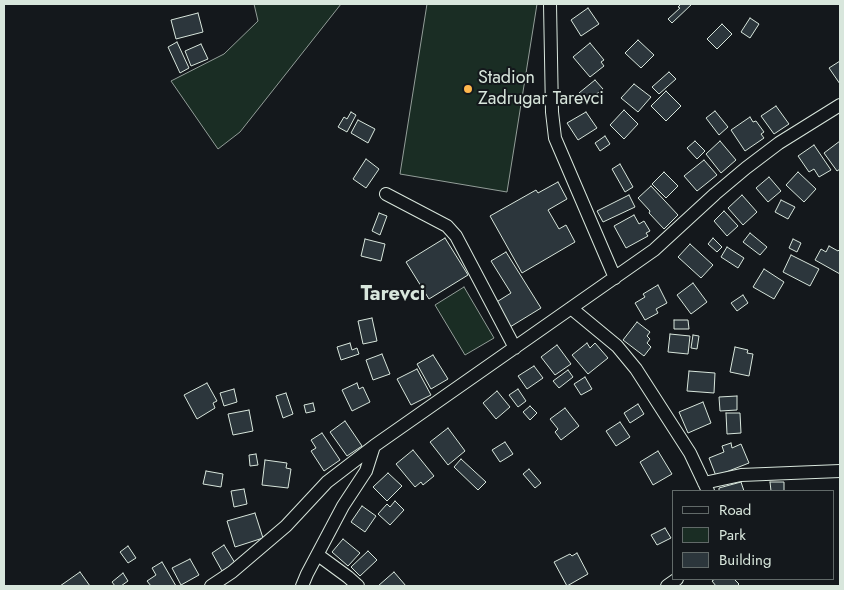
<!DOCTYPE html>
<html>
<head>
<meta charset="utf-8">
<style>
  body { margin:0 }
  #map { position:relative; width:844px; height:590px; overflow:hidden; background:#14181c; font-family:Jost,sans-serif }
  canvas { display:block }
  .frame { position:absolute; inset:0; border:5px solid #d8e6dc; pointer-events:none }
  .legend { position:absolute; left:672px; top:490px; width:162px; height:90px; box-sizing:border-box; background:#14181c; border:1px solid #626a69; margin:0; padding:6px 9px; list-style:none; font-size:15px; color:#d8e6dc }
  .legend li { display:flex; align-items:center; gap:10px; height:25px }
  .legend b { width:25px; border:1px solid #626a69 }
</style>
</head>
<body>
<div id="map">
<canvas width="844" height="590"></canvas>
<div class="frame"></div>
<ul class="legend">
<li><b style="height:6px;background:#14181c"></b>Road</li>
<li><b style="height:14px;background:#1a2d24"></b>Park</li>
<li><b style="height:14px;background:#2c363c"></b>Building</li>
</ul>
</div>
<script>
const ctx = document.querySelector('canvas').getContext('2d');
ctx.lineJoin = 'round';
function paint(path, color) { ctx.fillStyle = color; ctx.fill(path, 'evenodd'); }
const toPath = rows => new Path2D(rows.map(r => 'M' + r).join(''));
function stroke(path, color, width, dash) { ctx.strokeStyle = color; ctx.lineWidth = width; ctx.lineCap = dash ? 'butt' : 'round'; ctx.setLineDash(dash || []); ctx.stroke(path); }
function drawText(font, color, halo, rows, align = 'center') {
  ctx.font = font + ' Jost,sans-serif'; ctx.lineWidth = 4; ctx.setLineDash([]); ctx.textBaseline = 'middle'; ctx.strokeStyle = halo; ctx.fillStyle = color; for (const [text, x, y, turn = 0] of rows) {
    ctx.save(); ctx.translate(x, y); ctx.rotate((+turn || 0) * Math.PI / 180); ctx.textAlign = isNaN(turn) ? turn : align; if (halo) ctx.strokeText(text, 0, 0); ctx.fillText(text, 0, 0); ctx.restore();
  }
}
const green = toPath([
  [254,4,341,4,240,132,218,149,171,81,224,54,258,21,254,4],
  [427,4,537,4,507,192,400,174,427,4],
  [464,287,494,338,465,355,435,305,464,287]
]);
paint(green, '#1a2d24');
stroke(green, '#939e99', 1);
const building = toPath([
  [681,4,692,4,672,23,668,19,680,8,678,7,681,4],
  [588,8,599,24,581,36,571,20,588,8],
  [198,13,203,32,176,39,171,20,198,13],
  [750,18,759,24,750,38,741,32,750,18],
  [722,24,732,34,717,49,707,39,722,24],
  [638,40,654,55,641,68,625,53,638,40],
  [177,42,189,68,180,73,168,47,177,42],
  [590,43,604,60,601,62,604,66,590,77,573,57,590,43],
  [201,44,208,59,191,66,185,51,201,44],
  [840,61,840,84,829,68,840,61],
  [669,72,676,79,659,94,652,87,669,72],
  [595,80,603,89,586,102,579,93,595,80],
  [634,84,651,97,638,112,621,98,634,84],
  [666,91,681,106,666,121,651,106,666,91],
  [776,106,789,124,774,134,761,116,776,106],
  [624,110,638,124,624,139,610,125,624,110],
  [715,111,728,127,719,135,706,118,715,111],
  [351,112,356,115,347,132,338,127,344,117,347,119,351,112],
  [586,112,597,128,578,140,567,123,586,112],
  [750,117,753,122,756,121,764,132,761,134,764,138,745,151,731,130,750,117],
  [358,120,375,129,368,143,351,133,358,120],
  [605,136,610,144,600,151,595,143,605,136],
  [695,141,705,151,697,159,687,148,695,141],
  [720,141,736,160,721,173,706,154,720,141],
  [840,141,840,169,837,171,824,153,840,141],
  [814,145,831,170,819,177,814,169,809,172,798,156,814,145],
  [366,159,379,169,366,188,353,179,366,159],
  [704,160,717,175,697,191,684,176,704,160],
  [620,164,633,187,625,192,612,169,620,164],
  [664,172,678,186,666,198,652,184,664,172],
  [798,172,816,189,804,202,786,185,798,172],
  [769,177,781,191,768,202,756,188,769,177],
  [558,182,567,199,548,210,559,229,566,225,575,242,522,273,490,216,536,190,538,193,558,182],
  [651,186,678,215,664,229,649,213,650,211,638,198,651,186],
  [629,195,635,207,603,222,597,211,629,195],
  [742,195,757,212,743,225,728,208,742,195],
  [781,200,795,207,788,219,775,212,781,200],
  [724,211,738,226,727,236,714,221,724,211],
  [379,213,387,216,380,235,372,231,379,213],
  [634,215,639,224,644,221,650,231,646,233,648,236,626,248,614,226,634,215],
  [750,233,767,247,760,255,743,242,750,233],
  [445,238,468,275,429,299,406,262,445,238],
  [713,238,722,247,717,252,708,244,713,238],
  [365,239,385,244,381,261,361,256,365,239],
  [793,239,801,243,797,252,789,248,793,239],
  [690,244,713,265,701,278,678,257,690,244],
  [829,246,838,251,840,249,840,274,815,260,821,249,826,252,829,246],
  [727,247,744,258,738,268,721,257,727,247],
  [506,252,541,308,510,327,495,303,511,293,491,261,506,252],
  [791,255,819,269,810,286,783,272,791,255],
  [764,269,784,282,774,299,753,287,764,269],
  [693,283,707,302,691,314,677,295,693,283],
  [658,285,667,303,656,309,658,313,645,320,635,303,645,297,643,294,658,285],
  [743,295,748,303,737,311,731,303,743,295],
  [372,318,377,341,363,344,358,321,372,318],
  [674,320,688,320,689,329,674,329,674,320],
  [637,322,650,332,647,336,650,339,647,343,651,347,644,356,623,340,637,322],
  [670,334,690,336,688,354,668,352,670,334],
  [693,335,699,336,697,349,691,348,693,335],
  [350,343,352,350,357,348,359,354,341,360,337,347,350,343],
  [587,343,590,348,595,343,608,358,588,374,572,355,587,343],
  [557,345,571,364,555,375,541,357,557,345],
  [735,347,748,350,747,353,753,354,749,376,730,372,735,347],
  [382,354,390,374,373,380,366,360,382,354],
  [433,355,448,379,431,389,417,364,433,355],
  [534,366,543,378,527,389,518,376,534,366],
  [417,369,431,395,411,405,397,379,417,369],
  [568,370,573,377,559,388,553,381,568,370],
  [689,371,715,373,714,393,687,391,689,371],
  [585,377,592,389,581,395,574,384,585,377],
  [207,383,217,401,213,403,215,408,197,419,184,395,207,383],
  [357,383,359,389,363,387,370,402,352,411,342,390,357,383],
  [234,389,237,402,224,406,220,393,234,389],
  [518,389,526,401,518,407,509,395,518,389],
  [497,391,510,407,496,419,483,403,497,391],
  [286,393,293,414,283,418,276,396,286,393],
  [737,396,737,410,720,411,719,397,737,396],
  [703,402,711,423,688,433,679,412,703,402],
  [313,403,315,411,306,413,304,405,313,403],
  [638,404,644,414,630,423,624,413,638,404],
  [530,406,537,413,530,420,523,412,530,406],
  [565,408,579,426,561,440,555,432,558,429,550,419,565,408],
  [249,410,253,431,233,435,228,414,249,410],
  [726,413,740,413,741,433,727,434,726,413],
  [345,421,362,446,347,456,330,432,345,421],
  [620,422,630,437,616,446,606,431,620,422],
  [448,428,465,451,448,465,430,442,448,428],
  [322,433,340,460,324,471,311,451,316,448,311,440,322,433],
  [505,442,513,454,500,462,492,450,505,442],
  [731,443,732,448,741,444,749,463,716,476,709,458,724,452,722,446,731,443],
  [413,450,434,476,423,485,421,482,415,487,396,464,413,450],
  [658,451,672,474,653,485,640,462,658,451],
  [256,454,258,465,250,466,249,455,256,454],
  [461,459,486,482,478,490,454,467,461,459],
  [265,460,287,463,286,468,291,469,288,488,262,485,265,460],
  [529,469,541,483,535,488,523,474,529,469],
  [206,471,223,474,221,487,203,484,206,471],
  [388,473,402,486,387,501,373,487,388,473],
  [741,482,744,491,719,491,719,488,741,482],
  [770,482,784,482,784,491,771,491,770,482],
  [244,489,247,504,234,507,231,491,244,489],
  [395,501,404,510,390,525,378,514,387,504,390,507,395,501],
  [362,506,376,516,365,532,351,522,362,506],
  [255,513,263,538,235,547,227,521,255,513],
  [665,528,671,538,657,545,651,535,665,528],
  [343,539,360,553,348,566,332,552,343,539],
  [224,545,235,563,222,571,212,553,224,545],
  [128,546,136,558,128,563,120,552,128,546],
  [368,551,377,560,360,576,351,567,368,551],
  [577,553,588,574,567,586,554,562,570,554,572,556,577,553],
  [190,559,199,575,181,585,172,568,190,559],
  [162,562,176,586,151,586,147,581,156,575,152,568,162,562],
  [80,572,90,586,60,586,80,572],
  [394,572,406,586,378,586,394,572],
  [123,573,128,581,121,586,115,586,112,582,123,573],
  [715,579,734,579,739,584,737,586,716,586,712,581,715,579]
]);
paint(building, '#2c363c');
stroke(building, '#d8e6dc', 1);
const street = toPath([
  [550,4,552,112,555,138,615,278],
  [386,194,447,226,456,236,515,348],
  [571,308,617,346,636,369,690,453,708,491],
  [704,483,741,475,840,471],
  [318,555,348,577,358,586],
  [211,586,232,572,286,526,327,482,374,446,654,250,715,194,746,168,779,143,840,105],
  [302,586,307,574,343,506,366,471,374,446],
  [667,586,677,579]
]);
stroke(street, '#d8e6dc', 14);
stroke(street, '#14181c', 12);
for (const [x, y, r, color] of [
  [468,89,5,"#ffb74d"]
]) { const dot = new Path2D(); dot.arc(x, y, r, 0, 2 * Math.PI); ctx.fillStyle = color; ctx.fill(dot); stroke(dot, '#14181c', 2); }
drawText('18px', '#d8e6dc', '#14181c', [
  ["Stadion",478,79],
  ["Zadrugar Tarevci",478,100]
], 'left');
drawText('bold 20px', '#d8e6dc', '#14181c', [
  ["Tarevci",393,295]
]);
</script>
</body>
</html>
